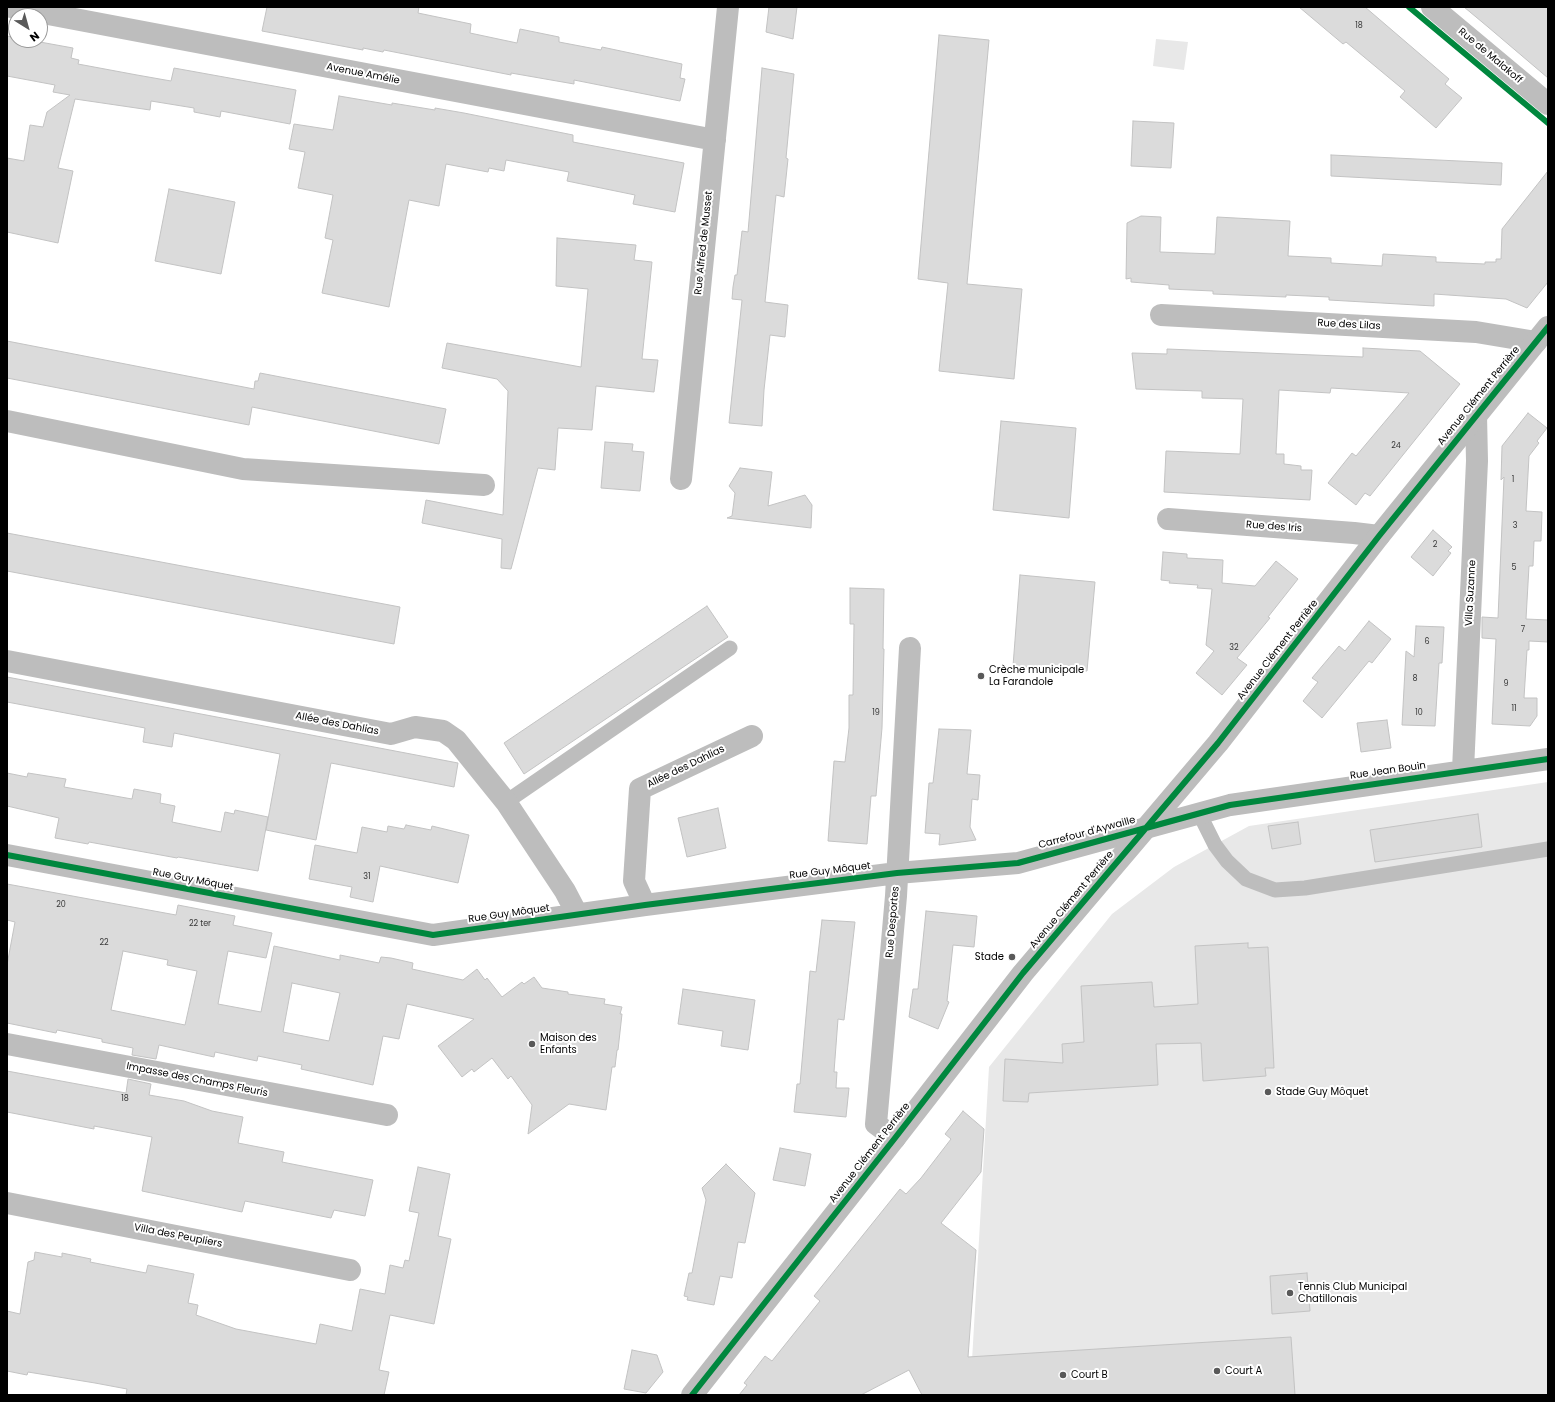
<!DOCTYPE html>
<html>
<head>
<meta charset="utf-8">
<style>
  body { margin:0 }
  #map { position:relative; width:1555px; height:1402px; overflow:hidden; background:#fff; font-family:Poppins,sans-serif }
  canvas { display:block }
  .frame { position:absolute; inset:0; border:8px solid #000; pointer-events:none }
  .north { position:absolute; left:8px; top:8px; width:40px; height:40px; box-sizing:border-box; background:#fff; border:1px solid #999; border-radius:50%; rotate:143deg; font-size:11px; font-weight:700; line-height:16px; text-align:center; color:#000 }
  .north::after { content:''; display:block; margin:auto; width:14px; height:18px; background:#595959; clip-path:polygon(50% 0,100% 100%,50% 72%,0 100%) }
</style>
</head>
<body>
<div id="map">
<canvas width="1555" height="1402"></canvas>
<div class="frame"></div>
<div class="north">N</div>
</div>
<script>
const ctx = document.querySelector('canvas').getContext('2d');
ctx.lineJoin = 'round';
function paint(path, color) { ctx.fillStyle = color; ctx.fill(path, 'evenodd'); }
const toPath = rows => new Path2D(rows.map(r => 'M' + r).join(''));
function stroke(path, color, width, dash) { ctx.strokeStyle = color; ctx.lineWidth = width; ctx.lineCap = dash ? 'butt' : 'round'; ctx.setLineDash(dash || []); ctx.stroke(path); }
function drawText(font, color, halo, rows, align = 'center') {
  ctx.font = font + ' Poppins,sans-serif'; ctx.lineWidth = 4; ctx.setLineDash([]); ctx.textBaseline = 'middle'; ctx.strokeStyle = halo; ctx.fillStyle = color; for (const [text, x, y, turn = 0] of rows) {
    ctx.save(); ctx.translate(x, y); ctx.rotate((+turn || 0) * Math.PI / 180); ctx.textAlign = isNaN(turn) ? turn : align; if (halo) ctx.strokeText(text, 0, 0); ctx.fillText(text, 0, 0); ctx.restore();
  }
}
paint(toPath([
  [1156,39,1188,42,1184,70,1153,66],
  [1548,782,1548,1395,970,1395,989,1067,1112,914,1174,867,1249,826]
]), '#e8e8e8');
const building = toPath([
  [267,7,419,7,418,13,471,24,470,33,517,43,520,29,559,37,559,42,601,50,602,47,682,64,680,78,685,79,680,101,574,80,574,84,511,73,511,75,384,50,383,52,363,48,363,50,262,31,267,7],
  [769,7,797,7,793,39,766,32,769,7],
  [1299,7,1365,7,1449,79,1445,84,1462,98,1436,128,1400,97,1405,91,1346,42,1343,44,1299,7],
  [1464,7,1548,7,1548,78,1488,27,1464,7],
  [939,35,989,40,967,284,1022,289,1014,379,939,371,948,283,918,279,939,35],
  [7,36,16,38,16,40,29,40,73,48,71,58,79,60,78,64,137,75,171,81,174,68,296,90,290,124,221,111,220,117,194,112,194,108,151,101,150,110,75,99,58,168,73,171,58,243,7,232,7,158,24,161,30,125,43,127,47,112,70,95,53,92,55,85,7,76,7,36],
  [762,68,794,74,786,158,788,159,784,197,776,195,765,302,788,305,785,337,770,335,764,390,762,426,729,423,742,300,732,299,733,287,735,275,737,275,742,231,748,232,762,68],
  [339,96,392,105,392,103,435,110,435,108,464,113,573,135,573,142,684,163,675,212,633,204,635,195,567,181,569,172,506,160,504,171,489,168,488,172,446,164,439,206,409,200,389,307,322,293,333,240,325,238,333,195,298,188,305,152,289,149,294,124,333,130,339,96],
  [1133,121,1174,123,1171,168,1131,166,1133,121],
  [1331,155,1502,163,1501,185,1331,176,1331,155],
  [1548,171,1548,282,1527,308,1506,299,1434,294,1434,306,1329,300,1329,297,1286,295,1286,297,1213,294,1213,291,1169,289,1169,285,1131,282,1131,278,1126,279,1127,223,1141,216,1161,217,1160,252,1215,254,1217,217,1290,221,1288,256,1331,258,1331,263,1382,266,1383,254,1436,257,1436,262,1485,264,1485,262,1496,262,1496,259,1501,259,1502,229,1548,171],
  [169,189,235,202,221,274,155,261,169,189],
  [557,238,636,245,634,260,652,262,642,359,658,360,654,392,596,386,592,430,558,428,555,470,538,468,511,569,501,568,502,539,422,523,426,500,503,515,508,391,497,379,442,368,447,343,581,367,588,289,556,286,557,238],
  [7,341,254,389,255,381,258,381,260,373,446,409,439,444,252,407,249,425,7,378,7,341],
  [1363,348,1420,351,1460,384,1370,496,1365,493,1356,505,1328,483,1352,453,1356,456,1409,393,1331,388,1330,393,1279,390,1276,454,1284,454,1284,464,1301,466,1301,470,1312,470,1310,500,1164,492,1166,451,1240,454,1243,399,1202,398,1202,391,1136,389,1132,353,1167,354,1167,349,1363,357,1363,348],
  [1528,413,1547,428,1537,441,1539,443,1529,456,1526,511,1542,512,1541,541,1534,541,1533,566,1529,566,1526,619,1548,620,1548,642,1529,641,1529,650,1527,650,1524,698,1537,698,1537,716,1530,726,1492,724,1496,639,1482,638,1482,617,1498,618,1504,477,1501,480,1502,446,1528,413],
  [1001,421,1076,428,1069,518,993,510,1001,421],
  [605,442,633,444,632,451,644,452,640,491,601,488,605,442],
  [740,468,772,472,768,506,805,495,812,505,811,528,727,518,732,516,735,493,729,486,740,468],
  [1433,530,1452,547,1448,551,1451,553,1433,576,1411,557,1433,530],
  [7,533,400,607,394,644,7,571,7,533],
  [1163,552,1187,554,1187,558,1223,560,1222,583,1255,586,1276,561,1298,579,1268,617,1270,618,1237,658,1247,665,1222,695,1196,673,1214,651,1206,645,1212,589,1197,588,1198,585,1169,583,1170,581,1161,580,1163,552],
  [1020,575,1095,582,1087,671,1013,666,1020,575],
  [850,588,884,589,883,649,884,649,882,728,876,796,871,796,867,844,828,841,834,761,845,762,849,728,849,695,853,695,854,624,850,624,850,588],
  [707,606,728,637,524,774,504,743,707,606],
  [1369,621,1391,639,1372,663,1369,661,1322,718,1303,701,1318,682,1312,678,1339,646,1345,651,1369,621],
  [1416,626,1444,627,1442,663,1439,663,1435,726,1402,725,1406,651,1414,657,1416,626],
  [7,677,458,763,454,787,331,763,316,840,266,830,280,754,174,733,172,747,143,742,145,728,7,702,7,677],
  [1387,720,1391,748,1361,752,1357,723,1387,720],
  [939,729,971,730,967,774,980,775,978,800,972,799,970,827,976,840,939,845,940,834,925,833,929,783,933,783,939,729],
  [7,773,27,777,28,773,66,779,64,787,132,799,134,789,161,794,160,803,175,806,172,822,221,832,225,812,234,814,235,810,268,817,258,871,178,857,177,858,89,842,88,844,55,838,59,818,7,806,7,773],
  [718,808,726,848,687,857,678,818,718,808],
  [1478,814,1482,847,1375,862,1370,830,1478,814],
  [1298,822,1301,844,1272,849,1268,826,1298,822],
  [406,825,431,830,432,826,469,835,458,883,380,866,373,902,350,897,352,887,309,879,315,845,357,853,362,827,387,832,388,826,404,829,406,825],
  [7,884,176,915,178,905,235,916,233,925,272,933,266,958,228,951,218,1004,261,1012,274,946,340,960,340,955,379,963,381,957,391,958,413,963,412,969,463,980,477,969,485,980,487,978,502,997,522,982,524,984,534,977,542,988,568,992,568,994,605,999,604,1004,622,1007,620,1014,622,1014,618,1050,617,1050,615,1067,612,1067,606,1110,569,1104,528,1134,532,1105,511,1076,508,1079,492,1058,474,1072,472,1069,462,1077,438,1046,474,1019,407,1004,399,1039,383,1036,373,1085,301,1069,302,1065,258,1056,257,1061,215,1052,214,1057,159,1045,156,1059,132,1055,133,1048,102,1042,102,1039,57,1030,56,1033,7,1023,7,965,15,922,7,920,7,884],
  [123,951,168,960,167,965,197,971,185,1025,111,1010,123,951],
  [292,983,340,993,329,1041,283,1032,292,983],
  [926,911,977,916,974,947,953,945,947,1001,949,1002,938,1029,909,1017,913,989,918,989,926,911],
  [822,920,855,922,844,1020,838,1019,834,1072,837,1072,836,1088,849,1088,846,1117,794,1112,797,1084,800,1084,810,971,816,972,822,920],
  [1248,943,1248,948,1268,947,1274,1068,1265,1068,1266,1076,1203,1081,1201,1043,1156,1044,1158,1085,1029,1093,1028,1102,1003,1101,1005,1059,1063,1063,1062,1044,1084,1042,1081,986,1152,982,1154,1007,1198,1004,1195,946,1248,943],
  [683,989,755,1000,748,1050,721,1046,723,1031,678,1024,683,989],
  [7,1071,126,1093,128,1079,151,1084,149,1095,184,1101,212,1111,243,1117,238,1143,284,1152,282,1162,373,1180,365,1216,334,1210,331,1218,245,1201,242,1212,142,1191,152,1137,94,1126,94,1129,7,1112,7,1071],
  [963,1111,984,1129,981,1172,941,1223,976,1250,968,1357,1291,1337,1295,1395,922,1395,909,1370,861,1395,739,1395,747,1385,744,1383,765,1356,772,1361,820,1301,814,1296,900,1189,906,1194,921,1178,951,1139,945,1134,963,1111],
  [780,1148,811,1154,805,1186,773,1180,780,1148],
  [726,1164,755,1193,745,1243,738,1242,732,1278,720,1276,714,1305,687,1300,688,1297,684,1296,689,1273,692,1273,706,1200,702,1188,726,1164],
  [418,1167,450,1174,438,1236,451,1239,434,1324,390,1315,379,1370,389,1372,384,1395,126,1395,127,1389,95,1383,28,1372,27,1375,7,1371,7,1311,20,1314,28,1262,34,1260,35,1252,62,1257,62,1253,91,1259,90,1262,146,1273,148,1265,194,1274,188,1303,198,1305,196,1315,236,1329,316,1344,320,1324,352,1331,360,1289,385,1294,390,1265,403,1268,405,1260,409,1261,419,1213,409,1211,418,1167],
  [1307,1273,1310,1311,1272,1314,1270,1276,1307,1273],
  [632,1350,657,1355,663,1372,646,1393,624,1389,632,1350]
]);
paint(building, '#dbdbdb');
stroke(building, '#c3c3c3', 1);
stroke(toPath([
  [506,802,730,648],
  [1199,813,1215,845,1227,861,1246,879,1275,890,1305,888,1548,849]
]), '#bdbdbd', 15);
stroke(toPath([
  [11,7,715,140],
  [1432,7,1548,104],
  [1161,315,1476,332,1536,342],
  [7,421,243,469,484,485],
  [681,479,728,7],
  [1168,519,1354,533,1379,536],
  [7,661,391,734,415,727,443,731,456,740,506,802,565,891,577,914],
  [1463,770,1477,461,1476,415],
  [7,855,433,935,645,905,897,873,1018,863,1230,805,1548,759],
  [645,905,634,881,640,789,752,736],
  [7,1044,387,1115],
  [895,1138,876,1124,896,896,910,648],
  [7,1203,350,1270]
]), '#bdbdbd', 22);
stroke(toPath([
  [692,1395,895,1138,1023,973,1218,743,1379,536,1548,327]
]), '#bdbdbd', 22);
stroke(toPath([
  [1409,7,1548,123],
  [7,855,433,935,645,905,897,873,1018,863,1230,805,1548,759],
  [692,1395,895,1138,1023,973,1218,743,1379,536,1548,327]
]), '#00873e', 6);
for (const [x, y, r, color] of [
  [981,676,4,"#595959"],
  [1012,957,4,"#595959"],
  [532,1044,4,"#595959"],
  [1268,1092,4,"#595959"],
  [1290,1293,4,"#595959"],
  [1217,1371,4,"#595959"],
  [1063,1375,4,"#595959"]
]) { const dot = new Path2D(); dot.arc(x, y, r, 0, 2 * Math.PI); ctx.fillStyle = color; ctx.fill(dot); stroke(dot, '#fff', 1.5); }
drawText('8px', '#373737', null, [
  ["18",1359,26],
  ["24",1396,446],
  ["1",1513,480],
  ["3",1515,526],
  ["2",1435,545],
  ["5",1514,568],
  ["7",1523,630],
  ["6",1427,642],
  ["32",1234,648],
  ["8",1415,679],
  ["9",1506,684],
  ["11",1514,709],
  ["19",876,713],
  ["10",1419,713],
  ["31",367,877],
  ["20",61,905],
  ["22 ter",200,924],
  ["22",104,943],
  ["18",125,1099]
]);
drawText('10px', '#000', '#fff', [
  ["Rue de Malakoff",1490,56,40],
  ["Avenue Amélie",363,74,11],
  ["Rue Alfred de Musset",704,243,-84],
  ["Rue des Lilas",1349,325,3],
  ["Avenue Clément Perrière",1479,396,-51],
  ["Rue des Iris",1274,527,4],
  ["Villa Suzanne",1471,593,-87],
  ["Avenue Clément Perrière",1278,650,-52],
  ["Allée des Dahlias",337,724,11],
  ["Allée des Dahlias",686,767,-26],
  ["Rue Jean Bouin",1388,771,-8],
  ["Carrefour d'Aywaille",1087,833,-15],
  ["Rue Guy Môquet",830,871,-7],
  ["Rue Guy Môquet",193,880,11],
  ["Avenue Clément Perrière",1072,900,-50],
  ["Rue Guy Môquet",509,914,-8],
  ["Rue Desportes",893,922,-85],
  ["Impasse des Champs Fleuris",197,1080,11],
  ["Avenue Clément Perrière",870,1153,-52],
  ["Villa des Peupliers",178,1236,11]
]);
drawText('10px', '#000', '#fff', [
  ["Crèche municipale",989,670],
  ["La Farandole",989,682],
  ["Stade",1004,957,"right"],
  ["Maison des",540,1038],
  ["Enfants",540,1050],
  ["Stade Guy Môquet",1276,1092],
  ["Tennis Club Municipal",1298,1287],
  ["Chatillonais",1298,1299],
  ["Court A",1225,1371],
  ["Court B",1071,1375]
], 'left');
</script>
</body>
</html>
